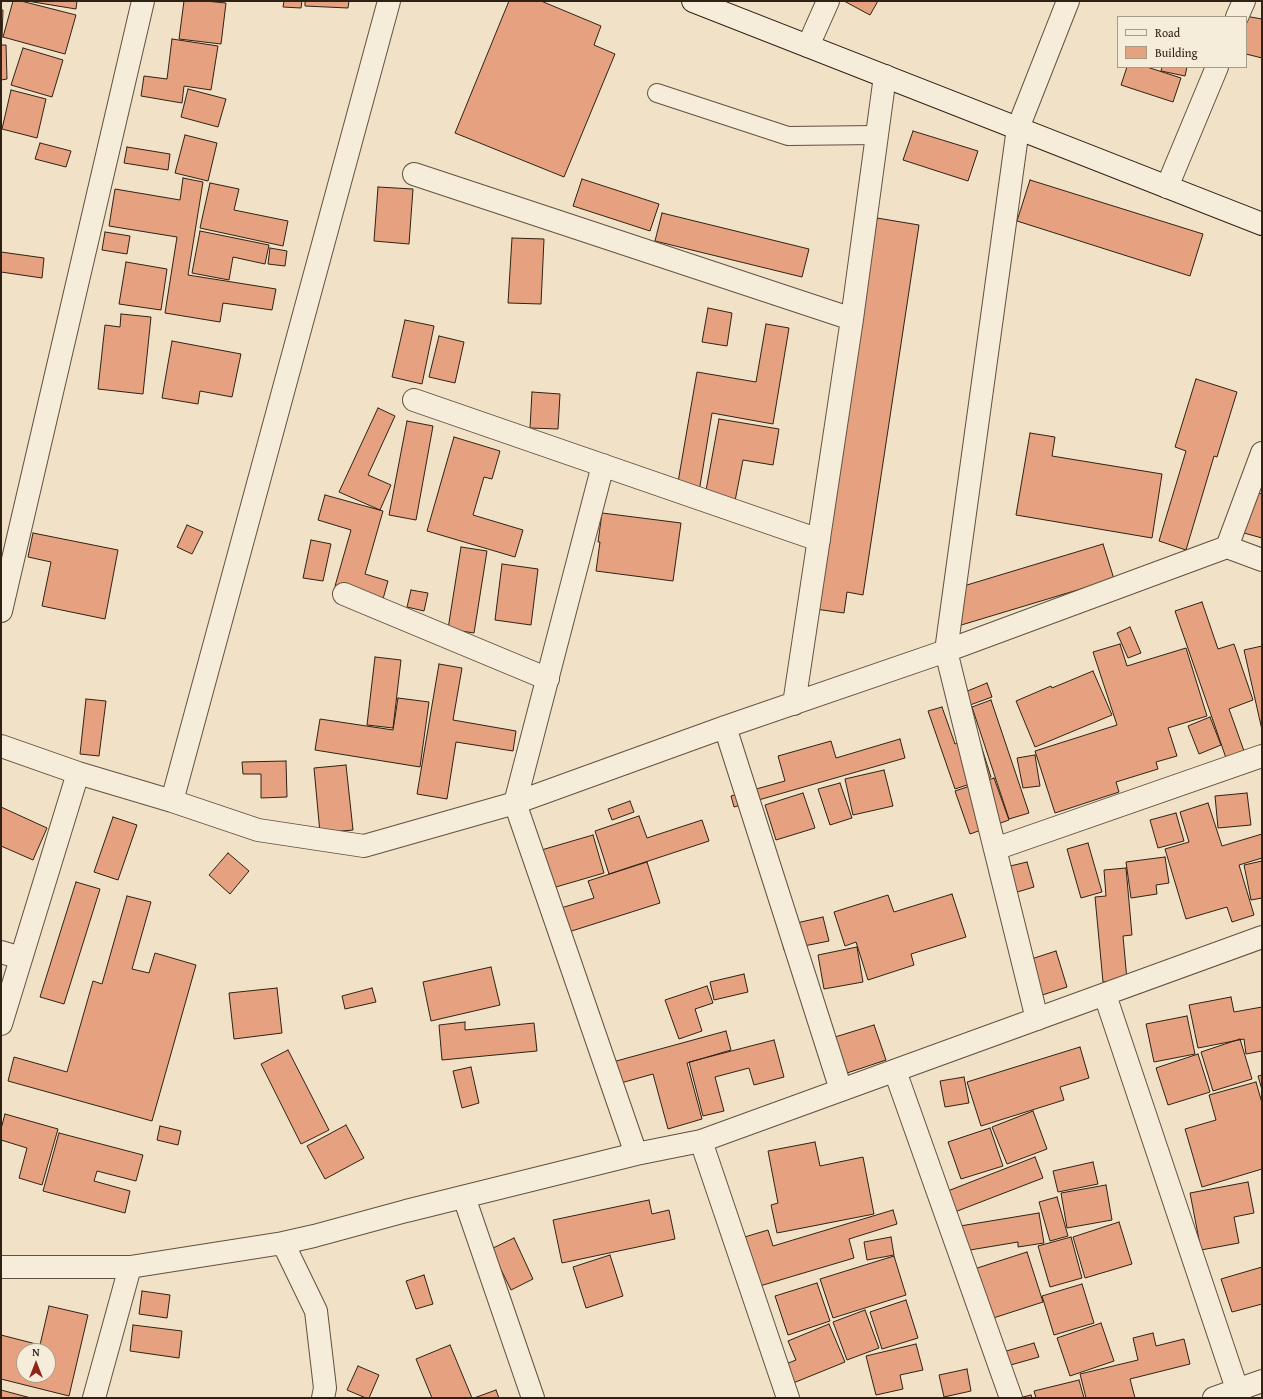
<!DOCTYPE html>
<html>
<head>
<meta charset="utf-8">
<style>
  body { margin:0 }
  #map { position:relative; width:1263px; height:1399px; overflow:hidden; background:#f1e1c6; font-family:"Gentium Book Plus",serif }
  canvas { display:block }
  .frame { position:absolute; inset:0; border:2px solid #2f2214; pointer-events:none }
  .legend { position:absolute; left:1117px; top:16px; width:130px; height:52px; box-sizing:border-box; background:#f6ecda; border:1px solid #a69b8b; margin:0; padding:5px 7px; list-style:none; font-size:12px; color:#2f2214 }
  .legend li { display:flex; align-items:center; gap:8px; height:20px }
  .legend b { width:20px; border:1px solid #a69b8b }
  .north { position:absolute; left:16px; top:1343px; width:40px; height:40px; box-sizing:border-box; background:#f6ecda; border:1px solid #a69b8b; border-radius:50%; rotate:0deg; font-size:11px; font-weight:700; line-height:16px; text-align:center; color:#2f2214 }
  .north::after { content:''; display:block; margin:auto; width:14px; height:18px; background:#8f2418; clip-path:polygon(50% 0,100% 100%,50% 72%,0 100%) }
</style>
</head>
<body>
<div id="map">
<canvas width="1263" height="1399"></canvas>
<div class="frame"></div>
<ul class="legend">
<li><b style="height:5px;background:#f6ecda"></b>Road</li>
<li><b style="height:11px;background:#e5a180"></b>Building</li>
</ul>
<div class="north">N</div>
</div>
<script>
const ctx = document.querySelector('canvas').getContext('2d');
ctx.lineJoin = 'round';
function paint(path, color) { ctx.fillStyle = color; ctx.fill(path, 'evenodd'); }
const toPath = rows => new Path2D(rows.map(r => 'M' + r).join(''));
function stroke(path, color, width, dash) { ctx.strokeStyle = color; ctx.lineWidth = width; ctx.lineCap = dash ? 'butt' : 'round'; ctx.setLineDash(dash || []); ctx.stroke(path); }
const building = toPath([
  [13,1,21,1,76,15,65,54,3,37,13,1],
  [27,1,77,1,76,9,27,1],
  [184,1,205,1,226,3,221,44,179,39,184,1],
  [284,1,302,1,301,8,283,7,284,1],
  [305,1,349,1,348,8,305,6,305,1],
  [509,1,541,1,601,26,594,45,615,54,564,177,455,133,509,1],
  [844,1,878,1,870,15,844,1],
  [1,10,3,10,2,38,1,38,1,10],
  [1245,16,1262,19,1262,58,1246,54,1245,16],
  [172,39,218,46,211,90,184,86,182,103,141,96,144,76,167,79,172,39],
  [1,45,6,45,7,79,1,80,1,45],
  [23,48,63,60,52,97,11,85,23,48],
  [1127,67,1147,67,1181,78,1173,102,1121,85,1127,67],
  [1162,67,1187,67,1185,76,1161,71,1162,67],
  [188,89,226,99,218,127,181,117,188,89],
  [11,90,46,99,37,138,2,129,11,90],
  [913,131,978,151,968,181,903,160,913,131],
  [185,135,217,143,208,181,175,173,185,135],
  [40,143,71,151,66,167,35,159,40,143],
  [127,147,170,154,168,170,124,163,127,147],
  [183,178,203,182,188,275,276,289,272,310,223,303,220,322,165,313,177,237,109,226,115,189,180,200,183,178],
  [582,179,659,204,650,231,573,206,582,179],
  [1030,180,1203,234,1190,276,1017,221,1030,180],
  [210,183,239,189,234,210,288,221,283,246,200,228,210,183],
  [378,187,413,189,409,244,374,241,378,187],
  [662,213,809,249,802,277,655,241,662,213],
  [877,218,919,225,863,595,847,592,844,613,808,608,835,500,877,218],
  [200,231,269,245,265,264,233,257,229,280,192,273,200,231],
  [105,232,130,236,127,254,102,250,105,232],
  [512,238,544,239,541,304,508,303,512,238],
  [270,248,287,251,285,266,268,264,270,248],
  [1,252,44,258,42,278,1,272,1,252],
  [126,262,167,269,161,310,119,304,126,262],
  [708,308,732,313,727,346,702,342,708,308],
  [121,314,151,317,143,394,98,389,105,325,120,327,121,314],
  [405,320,434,326,422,384,392,377,405,320],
  [766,324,789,328,773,424,712,413,699,492,677,488,697,372,756,382,766,324],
  [439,336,464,342,455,383,429,377,439,336],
  [172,341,241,354,232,397,200,391,198,404,162,398,172,341],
  [1196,379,1237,392,1217,457,1214,456,1186,550,1159,541,1186,451,1175,447,1196,379],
  [532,392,560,394,558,429,530,428,532,392],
  [378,408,395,416,368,475,391,485,380,510,339,492,378,408],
  [719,419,779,429,773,465,743,460,735,501,705,496,719,419],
  [407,421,433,426,416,520,389,515,407,421],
  [1030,433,1055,437,1052,456,1162,474,1152,538,1016,515,1030,433],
  [454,437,500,451,492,479,484,477,473,515,523,530,515,557,427,531,454,437],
  [1255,492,1262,494,1262,538,1244,533,1255,492],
  [325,495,383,511,365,574,388,581,383,599,335,586,351,530,318,520,325,495],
  [602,513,681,523,673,581,596,571,600,542,598,542,602,513],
  [187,525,203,532,192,554,177,547,187,525],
  [33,533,118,550,105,619,42,606,51,562,28,557,33,533],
  [311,540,331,544,323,581,303,578,311,540],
  [1103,544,1114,579,958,626,947,591,1103,544],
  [461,547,487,551,474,633,448,629,461,547],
  [502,564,538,569,531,625,495,620,502,564],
  [411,590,428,593,424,611,407,607,411,590],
  [1202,602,1218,649,1234,644,1253,700,1229,709,1244,751,1226,758,1175,611,1202,602],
  [1130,627,1141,653,1128,658,1117,633,1130,627],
  [1120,644,1127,666,1186,648,1207,716,1168,728,1177,756,1156,762,1158,769,1116,782,1119,792,1055,813,1035,751,1117,725,1093,652,1120,644],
  [1262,646,1262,730,1244,650,1262,646],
  [375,657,401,660,393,728,367,725,375,657],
  [439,664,462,668,453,720,516,731,513,751,456,742,447,799,417,794,439,664],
  [1093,671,1112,715,1035,747,1016,701,1051,686,1052,688,1093,671],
  [987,683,992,697,970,705,965,692,987,683],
  [398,698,429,702,420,767,315,750,320,719,393,730,398,698],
  [86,699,106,701,99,756,80,754,86,699],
  [991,700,1029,813,1009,819,972,707,991,700],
  [942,707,955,744,978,736,991,777,955,789,928,711,942,707],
  [1210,717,1221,745,1199,754,1188,726,1210,717],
  [900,739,905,758,734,807,731,796,785,781,778,756,831,741,836,758,900,739],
  [1035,755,1040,786,1023,788,1017,758,1035,755],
  [286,761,287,797,261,798,261,774,243,774,242,762,286,761],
  [346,765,353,830,320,833,314,768,346,765],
  [884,770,893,806,853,815,845,779,884,770],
  [994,778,1009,820,970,834,955,791,994,778],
  [840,783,852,818,830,825,818,789,840,783],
  [803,793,815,828,776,840,765,805,803,793],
  [1247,793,1251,825,1218,828,1215,796,1247,793],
  [630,801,634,812,612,820,608,809,630,801],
  [1208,803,1222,846,1262,834,1262,858,1239,865,1254,915,1232,922,1227,907,1186,919,1165,849,1189,842,1180,812,1208,803],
  [1,807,47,828,33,860,1,846,1,807],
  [1176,813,1184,841,1158,848,1150,820,1176,813],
  [639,816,647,838,702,820,709,841,609,874,595,831,639,816],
  [113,817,137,825,118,880,94,872,113,817],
  [593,835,604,873,549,889,538,851,593,835],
  [1088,843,1102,892,1081,898,1067,849,1088,843],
  [228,853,249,871,230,894,209,875,228,853],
  [1165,857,1169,883,1156,885,1157,894,1131,898,1126,862,1165,857],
  [1262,861,1262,898,1251,900,1244,865,1262,861],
  [647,862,660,903,559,935,551,911,594,898,588,881,647,862],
  [1027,862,1034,887,1014,893,1006,867,1027,862],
  [1126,868,1132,935,1123,936,1127,980,1103,982,1095,897,1106,896,1104,870,1126,868],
  [76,882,100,889,64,1004,40,997,76,882],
  [952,894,966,937,911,954,914,965,868,980,856,942,845,946,834,912,888,895,894,912,952,894],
  [127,896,151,902,132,969,149,973,155,953,196,965,152,1121,8,1081,14,1057,67,1072,93,981,102,984,127,896],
  [823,917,829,941,784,950,779,927,823,917],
  [857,947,863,982,824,989,818,955,857,947],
  [1056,951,1067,987,1030,999,1019,963,1056,951],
  [491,967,500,1005,431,1021,423,982,491,967],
  [744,974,748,992,714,1000,710,982,744,974],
  [707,986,713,1003,695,1009,702,1031,679,1039,665,1000,707,986],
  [277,988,282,1033,234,1039,229,993,277,988],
  [372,988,376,1002,345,1009,342,996,372,988],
  [1231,997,1234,1012,1262,1007,1262,1051,1246,1054,1244,1039,1198,1048,1189,1005,1231,997],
  [1187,1016,1195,1054,1154,1062,1146,1024,1187,1016],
  [465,1022,465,1030,534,1023,537,1051,442,1060,439,1025,465,1022],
  [874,1025,886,1060,847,1073,835,1037,874,1025],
  [726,1031,731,1050,687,1063,702,1119,668,1129,653,1074,603,1088,598,1066,726,1031],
  [1240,1039,1252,1079,1213,1091,1201,1052,1240,1039],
  [774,1040,784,1077,754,1085,749,1068,715,1077,724,1111,703,1116,689,1062,774,1040],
  [1080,1047,1089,1078,1060,1087,1064,1100,981,1126,967,1082,1080,1047],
  [288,1050,329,1130,301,1144,261,1064,288,1050],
  [1198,1054,1210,1092,1168,1105,1156,1068,1198,1054],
  [471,1067,479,1103,462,1108,453,1071,471,1067],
  [1262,1075,1262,1090,1258,1076,1262,1075],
  [964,1077,969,1103,945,1107,940,1081,964,1077],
  [1256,1082,1262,1103,1262,1169,1202,1187,1185,1129,1216,1120,1209,1095,1256,1082],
  [1033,1111,1047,1149,1007,1164,992,1127,1033,1111],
  [5,1114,58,1129,42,1185,19,1178,27,1148,1,1140,1,1129,5,1114],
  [346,1125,364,1158,325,1179,307,1146,346,1125],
  [160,1126,181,1131,178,1145,157,1140,160,1126],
  [990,1128,1003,1166,961,1179,948,1142,990,1128],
  [59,1133,143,1155,136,1181,97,1171,94,1181,130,1191,125,1213,43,1191,59,1133],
  [815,1142,820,1166,863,1157,874,1214,777,1233,771,1205,778,1203,768,1151,815,1142],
  [1035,1157,1043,1178,947,1215,940,1194,1035,1157],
  [1093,1162,1098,1184,1058,1192,1053,1171,1093,1162],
  [1248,1182,1254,1213,1234,1217,1239,1243,1201,1250,1190,1193,1248,1182],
  [1106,1185,1112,1220,1067,1228,1061,1193,1106,1185],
  [1057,1197,1068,1236,1050,1241,1039,1202,1057,1197],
  [649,1200,652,1214,669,1210,675,1239,562,1263,553,1220,649,1200],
  [893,1210,897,1224,849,1239,854,1258,743,1291,728,1242,768,1230,773,1246,893,1210],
  [1039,1213,1044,1243,1018,1247,1018,1242,958,1252,954,1227,1039,1213],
  [1119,1222,1132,1264,1085,1278,1073,1237,1119,1222],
  [891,1237,894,1255,867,1260,864,1242,891,1237],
  [1071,1237,1082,1278,1050,1287,1038,1246,1071,1237],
  [514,1238,533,1279,511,1290,491,1249,514,1238],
  [1027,1252,1043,1302,984,1321,968,1271,1027,1252],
  [610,1255,623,1296,586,1308,573,1267,610,1255],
  [894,1256,906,1295,833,1318,820,1279,894,1256],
  [1262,1267,1262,1304,1232,1312,1221,1279,1262,1267],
  [424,1275,433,1304,416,1309,406,1281,424,1275],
  [817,1283,830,1321,788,1335,775,1296,817,1283],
  [1082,1284,1094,1323,1054,1335,1042,1296,1082,1284],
  [142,1291,170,1295,167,1318,139,1314,142,1291],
  [906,1300,918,1338,882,1349,870,1312,906,1300],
  [49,1306,88,1315,69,1396,1,1379,1,1335,40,1345,49,1306],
  [24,1351,48,1351,48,1375,24,1375,24,1351],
  [865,1310,879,1348,847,1360,833,1322,865,1310],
  [1101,1323,1114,1361,1070,1376,1057,1338,1101,1323],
  [829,1324,845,1362,776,1390,768,1371,796,1360,788,1341,829,1324],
  [133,1325,182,1331,179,1358,130,1351,133,1325],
  [1153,1333,1156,1346,1184,1339,1190,1364,1130,1379,1135,1398,1086,1398,1080,1374,1138,1360,1133,1338,1153,1333],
  [1034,1343,1039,1357,1007,1366,1003,1352,1034,1343],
  [916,1344,923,1370,900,1375,903,1389,876,1395,866,1356,916,1344],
  [450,1345,472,1398,432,1398,416,1359,450,1345],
  [358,1366,379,1375,369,1398,366,1398,347,1390,358,1366],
  [967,1369,971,1391,944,1397,939,1375,967,1369],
  [1079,1380,1084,1398,1036,1398,1034,1391,1079,1380],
  [1,1390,31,1398,1,1398,1,1390],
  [496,1390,499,1398,474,1398,496,1390],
  [1031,1395,1032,1398,1019,1398,1031,1395]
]);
paint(building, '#e5a180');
stroke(building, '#2f2214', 1);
const lane = toPath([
  [657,93,788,136,877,135]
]);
const street = toPath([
  [1237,17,1244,1],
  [808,46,828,1],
  [414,174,852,319],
  [1167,187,1217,67],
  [414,400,819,540],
  [603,465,515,803,636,1154],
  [1227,547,1262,453],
  [344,594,548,679],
  [1,611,143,1],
  [794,704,852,319,885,76],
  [725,727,841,1090],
  [1,746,78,773,172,801,258,830,364,846,515,803,725,727,946,651,1227,547,1262,560],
  [172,801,389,1],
  [995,849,1262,756],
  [1,952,21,958],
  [1105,995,1240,1398],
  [1037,1019,946,651,1018,128,1068,1],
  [1,1024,78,773],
  [895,1071,1011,1398],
  [701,1141,788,1398],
  [464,1197,533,1398],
  [283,1243,316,1311,325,1388,323,1398],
  [1,1267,130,1267,283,1243,314,1236,406,1211,636,1154,701,1141,1262,937],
  [94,1398,130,1267],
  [1214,1398,1262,1381]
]);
const secondary = toPath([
  [693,1,1262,224]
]);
stroke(lane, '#605240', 20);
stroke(street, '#605240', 24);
stroke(secondary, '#2f2214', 24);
stroke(lane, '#f6ecda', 18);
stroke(street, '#f6ecda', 22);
stroke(secondary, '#f6ecda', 22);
</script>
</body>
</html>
